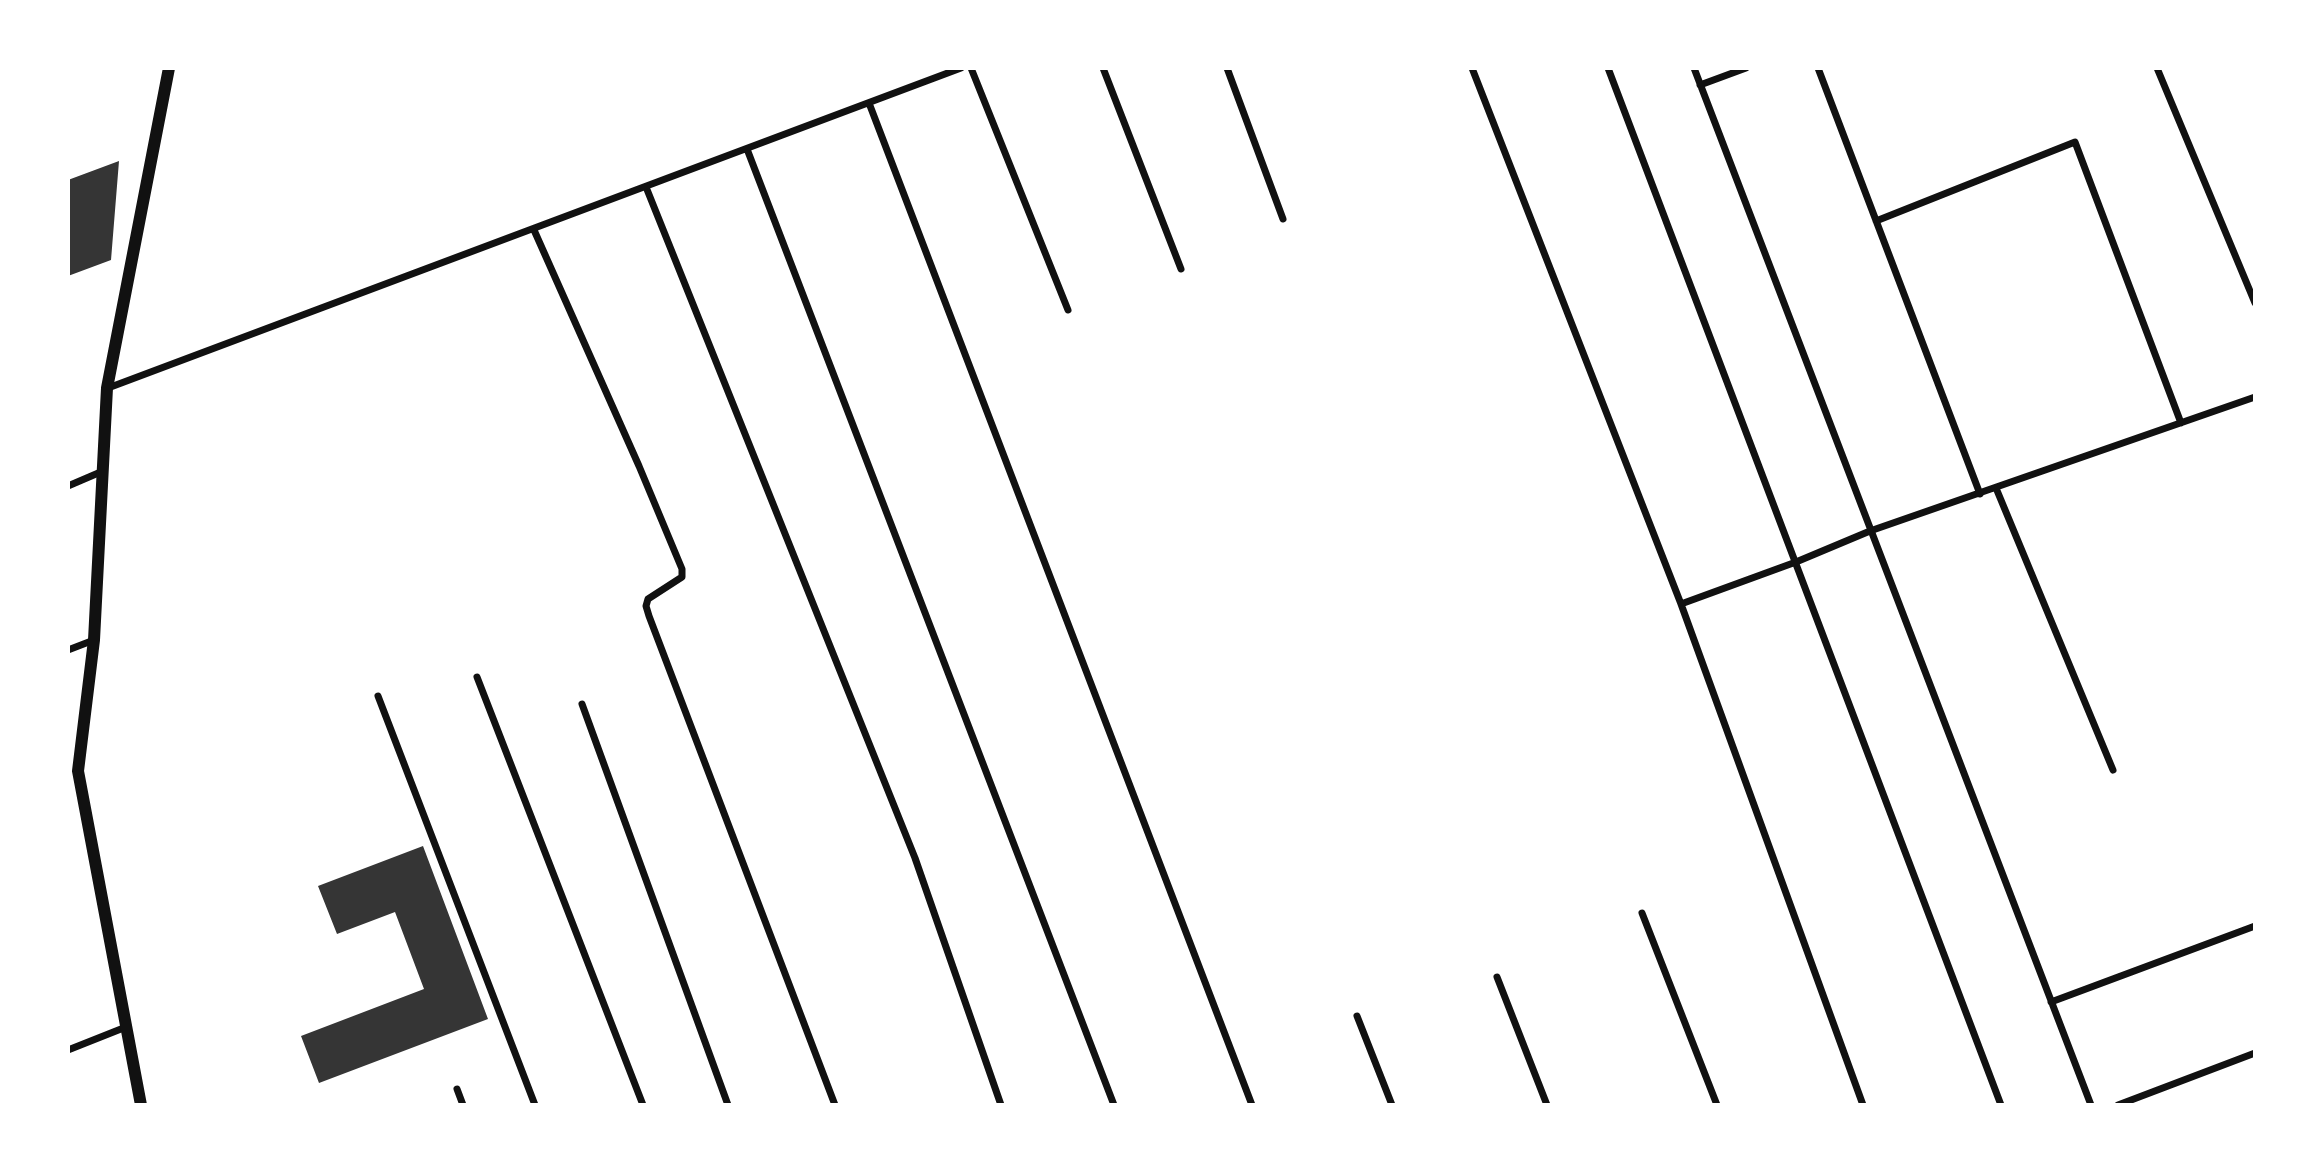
<!DOCTYPE html>
<html>
<head>
<meta charset="utf-8">
<style>
  body { margin:0 }
  #map { position:relative; width:2323px; height:1173px; overflow:hidden; background:#fff; font-family:"DejaVu Sans",sans-serif }
  canvas { display:block }
  .frame { position:absolute; inset:0; border:70px solid #fff; pointer-events:none }
</style>
</head>
<body>
<div id="map">
<canvas width="2323" height="1173"></canvas>
<div class="frame"></div>
</div>
<script>
const ctx = document.querySelector('canvas').getContext('2d');
ctx.lineJoin = 'round';
function paint(path, color) { ctx.fillStyle = color; ctx.fill(path, 'evenodd'); }
const toPath = rows => new Path2D(rows.map(r => 'M' + r).join(''));
function stroke(path, color, width, dash) { ctx.strokeStyle = color; ctx.lineWidth = width; ctx.lineCap = dash ? 'butt' : 'round'; ctx.setLineDash(dash || []); ctx.stroke(path); }
paint(toPath([
  [119,161,111,260,68,276,68,180],
  [423,846,488,1019,319,1083,301,1036,424,989,395,912,337,934,318,886]
]), '#353535');
stroke(toPath([
  [971,68,1068,310],
  [1103,68,1181,269],
  [1227,68,1283,219],
  [1472,68,1681,604,1863,1105],
  [1608,68,2001,1105],
  [1694,68,2091,1105],
  [1818,68,1980,494],
  [2157,68,2255,303],
  [1700,85,1746,68],
  [869,103,1252,1105],
  [747,149,1114,1105],
  [646,187,915,858,1001,1105],
  [1876,221,2075,142,2181,423],
  [534,230,639,466,682,569,682,577,648,599,646,606,649,616,835,1105],
  [108,388,961,68],
  [68,486,103,471],
  [1996,488,2113,770],
  [1681,604,1796,562,1870,531,2255,397],
  [68,650,94,640],
  [477,677,643,1105],
  [378,696,535,1105],
  [582,704,728,1105],
  [1642,913,1717,1105],
  [1497,977,1547,1105],
  [2051,1002,2255,926],
  [1357,1016,1392,1105],
  [68,1050,126,1027],
  [457,1089,463,1105],
  [2118,1105,2255,1053]
]), '#111', 7);
stroke(toPath([
  [141,1105,78,771,94,640,107,388,169,68]
]), '#111', 12);
</script>
</body>
</html>
